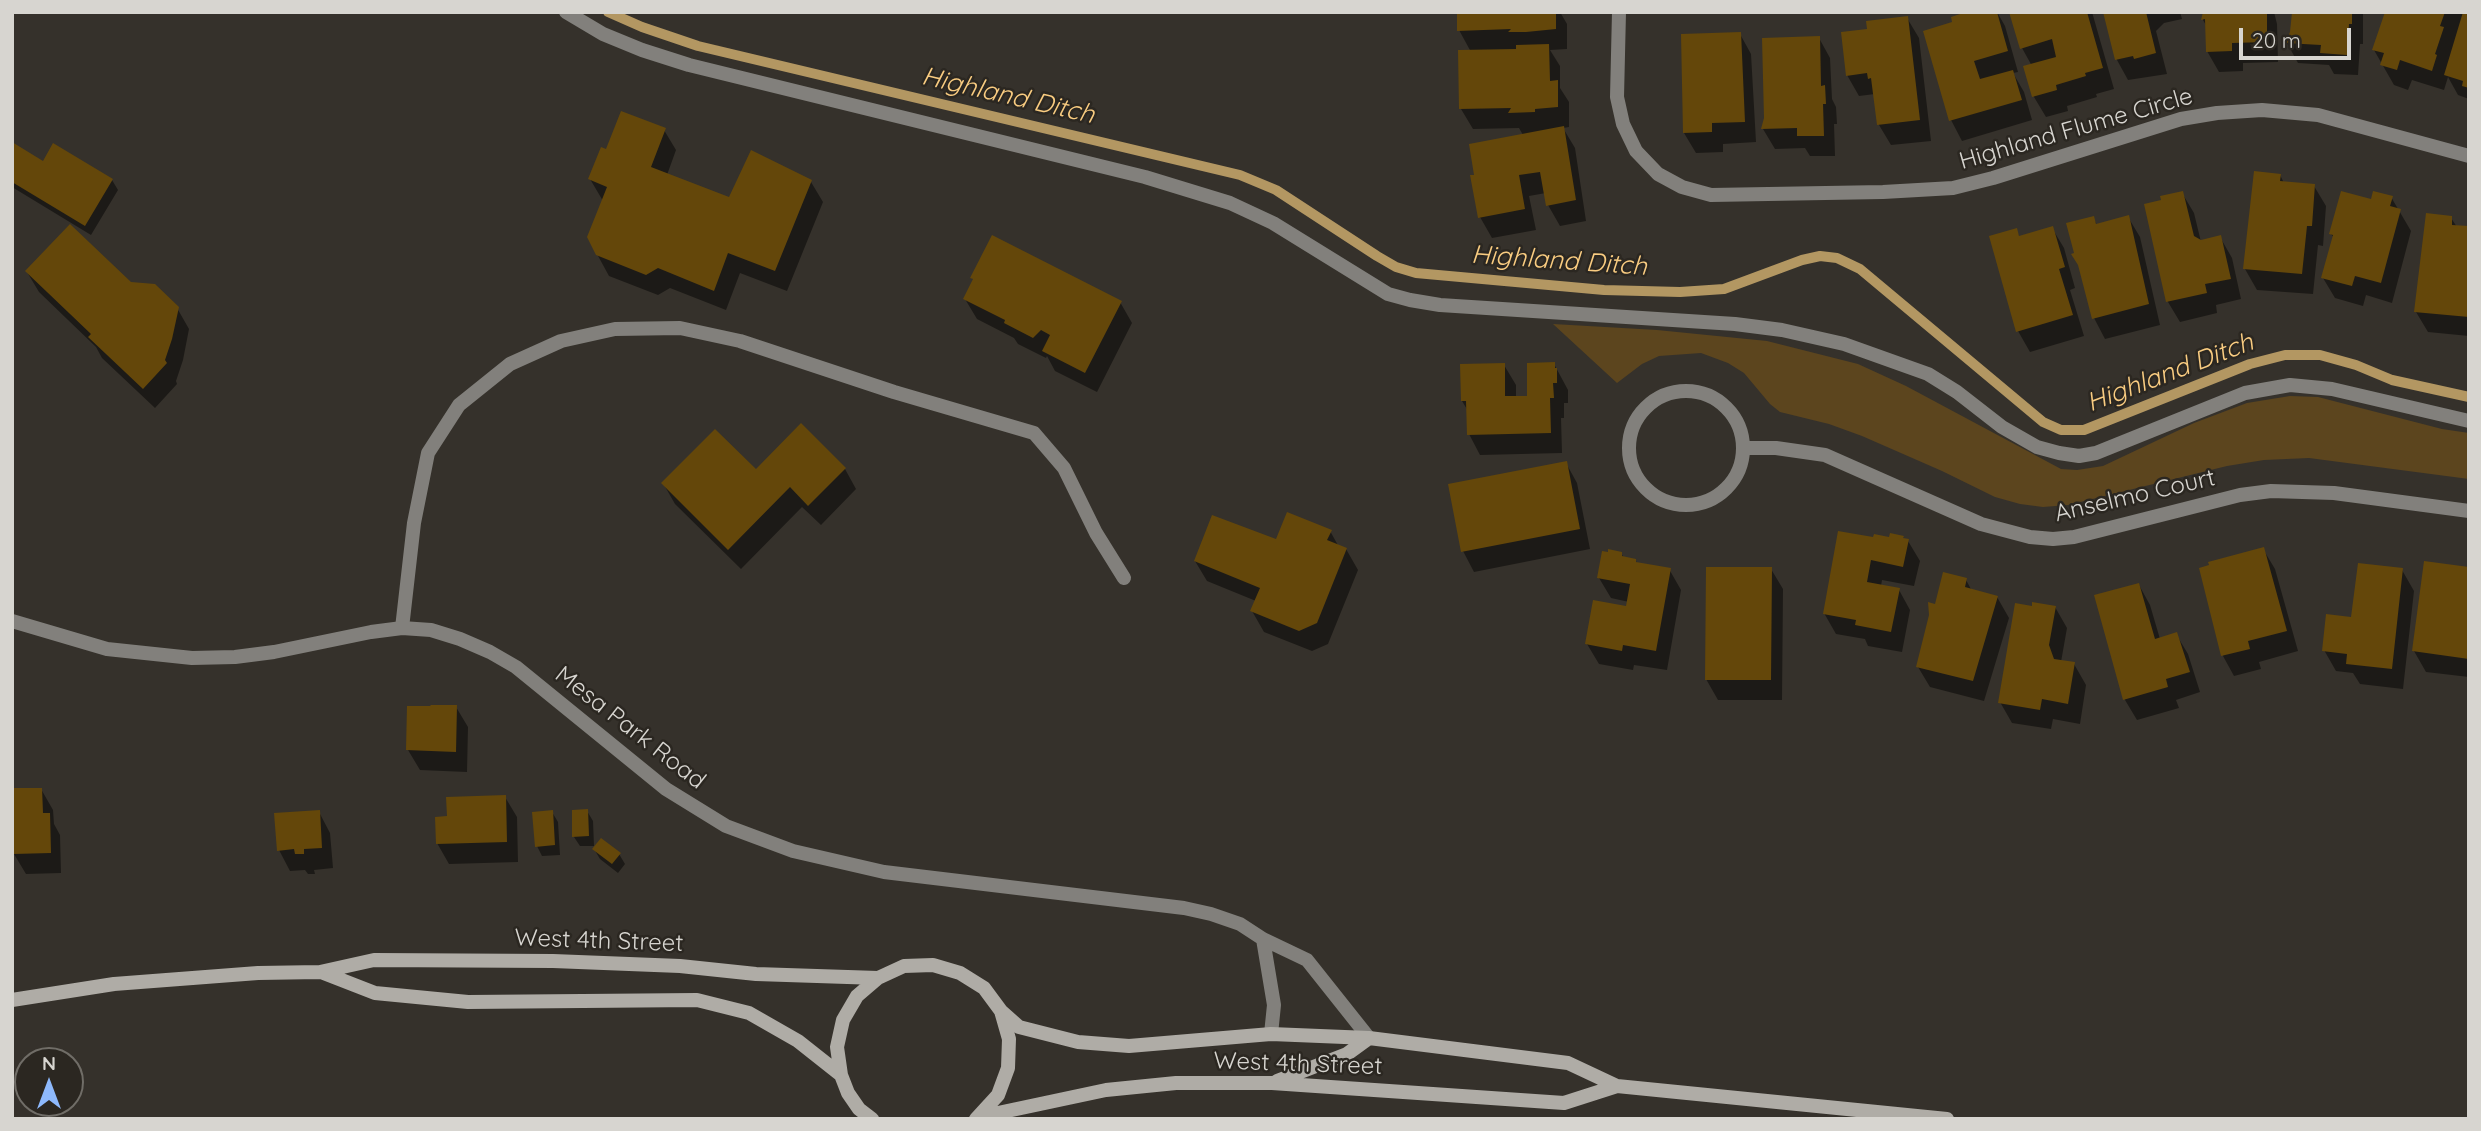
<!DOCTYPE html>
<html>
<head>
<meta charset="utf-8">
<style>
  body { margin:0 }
  #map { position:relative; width:2481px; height:1131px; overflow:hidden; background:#35312b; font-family:Quicksand,sans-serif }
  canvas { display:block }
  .frame { position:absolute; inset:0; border:14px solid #d7d5d0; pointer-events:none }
  .north { position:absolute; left:14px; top:1047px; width:70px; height:70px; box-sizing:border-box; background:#2b2721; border:2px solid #706d67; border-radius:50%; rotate:0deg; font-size:19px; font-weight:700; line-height:28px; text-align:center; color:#d7d5d0 }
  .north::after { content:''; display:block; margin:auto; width:24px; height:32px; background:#8eb9fc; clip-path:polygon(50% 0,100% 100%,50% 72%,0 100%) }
  .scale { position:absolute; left:2239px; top:28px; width:112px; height:32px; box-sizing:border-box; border:4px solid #d7d5d0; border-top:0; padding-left:9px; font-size:21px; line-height:24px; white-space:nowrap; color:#d7d5d0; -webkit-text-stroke:5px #2b2721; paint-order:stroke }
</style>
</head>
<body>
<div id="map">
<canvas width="2481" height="1131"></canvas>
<div class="frame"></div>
<div class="north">N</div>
<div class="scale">20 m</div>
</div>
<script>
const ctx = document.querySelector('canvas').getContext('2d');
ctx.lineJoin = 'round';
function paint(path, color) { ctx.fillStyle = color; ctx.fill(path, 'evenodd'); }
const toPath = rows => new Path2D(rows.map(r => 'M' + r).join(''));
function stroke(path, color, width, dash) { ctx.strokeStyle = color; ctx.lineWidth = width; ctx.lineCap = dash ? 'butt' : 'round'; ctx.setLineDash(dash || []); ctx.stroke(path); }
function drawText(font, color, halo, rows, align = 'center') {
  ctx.font = font + ' Quicksand,sans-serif'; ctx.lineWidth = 5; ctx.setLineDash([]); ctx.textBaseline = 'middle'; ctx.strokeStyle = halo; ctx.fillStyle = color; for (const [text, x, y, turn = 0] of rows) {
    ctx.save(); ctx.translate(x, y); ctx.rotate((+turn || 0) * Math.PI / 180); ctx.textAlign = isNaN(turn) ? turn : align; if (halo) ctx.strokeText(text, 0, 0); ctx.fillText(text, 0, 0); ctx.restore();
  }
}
paint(toPath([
  [1553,324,1657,330,1767,341,1858,364,1906,386,2061,469,2077,470,2103,466,2194,423,2247,403,2290,396,2318,397,2442,429,2469,433,2469,479,2309,458,2264,460,2227,466,2068,505,2043,507,2020,504,1995,497,1942,471,1862,436,1829,424,1780,412,1770,404,1744,373,1728,363,1701,353,1659,356,1642,364,1617,383]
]), '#5c451e');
paint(toPath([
  [1458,12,1560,12,1567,24,1567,49,1550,50,1560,66,1560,88,1569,102,1569,127,1563,128,1575,148,1586,221,1560,226,1548,205,1546,193,1529,196,1536,230,1492,238,1480,217,1523,135,1519,128,1473,129,1461,109,1471,52,1459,30],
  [1997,12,2005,26,2018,72,2013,73,2024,92,2032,120,1962,141,1951,120,1925,32],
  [2011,12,2092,12,2114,89,2096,94,2097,97,2067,106,2068,111,2046,117,2034,97,2026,68,2032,66,2022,48],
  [2105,12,2180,12,2182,19,2164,23,2156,31,2167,74,2128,80,2117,60],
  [2204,12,2274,12,2277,24,2278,62,2243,63,2243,71,2219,72,2207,51,2207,27,2203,20],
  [2293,12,2363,12,2363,44,2360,44,2358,75,2334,74,2329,65,2298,63,2287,43,2292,33],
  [2386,12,2469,12,2469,99,2458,95,2448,77,2444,90,2412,80,2408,90,2394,85,2374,50],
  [1907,18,1919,38,1931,141,1891,145,1879,125,1875,94,1859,96,1847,75,1869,31],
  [1740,34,1751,54,1756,142,1723,144,1723,152,1696,153,1684,133],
  [1819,38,1830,58,1832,99,1836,107,1837,124,1834,124,1835,156,1810,156,1805,148,1775,149,1763,129],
  [664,130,676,150,667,175,730,199,811,182,823,202,787,291,740,273,726,310,670,288,658,295,609,276,597,254,603,201,590,179,607,151],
  [12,144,44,163,112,180,118,190,91,235,12,187],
  [2280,175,2284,183,2314,186,2326,206,2323,246,2318,245,2313,294,2257,290,2245,269],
  [2182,193,2194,213,2201,242,2220,237,2232,258,2241,299,2216,305,2217,313,2180,322,2168,302,2146,206],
  [2391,197,2411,231,2392,303,2366,295,2363,306,2335,298,2323,278,2334,238,2331,234,2372,201],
  [2128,217,2140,237,2160,325,2105,339,2094,318,2093,218,2097,225],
  [2451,218,2457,227,2469,228,2469,336,2428,332,2416,312],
  [2052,228,2064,248,2075,288,2070,290,2084,336,2030,352,2018,331,2016,230,2020,238],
  [27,272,130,284,177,308,189,329,183,360,176,381,177,384,155,408,102,358,96,347,39,292],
  [972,277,1120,302,1132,323,1097,392,1055,371,1047,356,1046,358,1018,344,1014,338,977,319,965,299,974,281],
  [1554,364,1568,390,1568,403,1564,403,1564,418,1561,418,1562,453,1480,455,1469,434,1468,411,1462,401,1504,365,1516,385,1516,398,1529,397],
  [1566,463,1577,483,1590,549,1474,572,1463,551],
  [845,469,856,489,821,525,802,507,741,569,675,504,663,483,756,472],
  [1330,531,1339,547,1346,549,1358,570,1328,644,1312,651,1264,632,1252,611,1256,601,1207,581,1195,561,1277,541],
  [1875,540,1908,541,1920,561,1914,586,1882,580,1881,586,1899,590,1910,610,1902,652,1868,646,1865,639,1836,634,1824,613],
  [2263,549,2275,569,2298,651,2259,662,2261,669,2234,676,2223,656],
  [1621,553,1624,558,1635,560,1638,564,1669,569,1681,590,1667,670,1634,665,1633,670,1599,664,1587,644,1627,608,1629,602,1611,598,1599,578],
  [1771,569,1783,589,1782,700,1718,700,1706,679],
  [2469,569,2469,677,2426,672,2414,651],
  [2402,570,2414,591,2403,689,2360,684,2353,673,2336,671,2324,650],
  [1966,580,1972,591,1997,597,2009,618,1984,701,1930,687,1918,667],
  [2139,585,2150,605,2160,639,2176,634,2188,654,2200,692,2176,700,2179,708,2137,720,2125,700,2096,596],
  [2055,607,2067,628,2061,662,2074,664,2086,685,2080,724,2053,719,2051,729,2012,723,2000,702,2034,608],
  [456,707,468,727,467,772,420,770,408,750],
  [41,789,53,810,54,824,60,835,61,873,26,874,14,854,12,790],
  [505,797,517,817,518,862,449,864,437,843],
  [587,811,593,821,594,846,580,846,574,837],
  [319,812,330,833,333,868,314,870,315,874,308,874,305,870,290,871,279,850],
  [552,812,558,822,560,855,542,856,537,846],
  [594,849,619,854,625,864,618,873,600,859]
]), '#0007');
stroke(toPath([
  [608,12,642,27,698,46,1240,175,1276,190,1377,256,1396,267,1416,273,1604,290,1680,292,1724,289,1802,260,1820,256,1837,258,1860,269,2043,422,2061,430,2084,430,2250,364,2285,355,2320,355,2356,365,2392,380,2469,397]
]), '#b39762', 10);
paint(toPath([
  [1457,12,1556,12,1556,29,1526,32,1508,32,1511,29,1457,31],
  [1966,12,1997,12,2008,51,1974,61,1980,79,2013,70,2022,100,1949,121,1923,31,1952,22,1951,17],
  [2009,12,2087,12,2103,68,2085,73,2086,76,2056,85,2057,90,2032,97,2023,66,2056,57,2052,39,2020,49],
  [2103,12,2146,12,2156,53,2134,59,2133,56,2115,60],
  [2203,12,2267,12,2267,42,2232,43,2232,51,2206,52,2205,19,2201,20],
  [2292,12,2352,12,2352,24,2349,24,2347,55,2320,53,2321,45,2285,43,2290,32],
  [2385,12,2445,12,2440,26,2444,27,2435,54,2437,55,2432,71,2400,60,2397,70,2380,65,2384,53,2372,50],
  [2463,12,2469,12,2469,88,2462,86,2463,81,2444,75],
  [1908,16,1920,120,1877,125,1871,78,1868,79,1867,73,1846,76,1841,32,1867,29,1866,21],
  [1741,32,1745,122,1712,123,1712,132,1683,133,1681,34],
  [1820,36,1821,86,1825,85,1826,104,1823,104,1824,136,1797,136,1797,128,1761,129,1764,118,1762,38],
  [1549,44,1550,81,1558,80,1558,107,1535,109,1535,112,1508,113,1511,108,1459,109,1458,50,1516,49,1516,45],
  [621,111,666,128,651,167,729,197,751,150,812,180,775,271,728,253,714,291,658,268,646,275,596,255,587,237,607,187,588,179,601,147,606,149],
  [1564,126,1576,200,1546,206,1540,172,1519,175,1525,209,1478,218,1470,175,1474,175,1469,144],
  [12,142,43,161,53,143,113,179,85,226,12,182],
  [2254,171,2281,174,2280,181,2315,184,2312,226,2307,226,2302,274,2243,269],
  [2183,191,2194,236,2201,240,2221,235,2231,279,2205,284,2207,293,2166,302,2144,204,2161,200,2160,196],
  [2341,191,2371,199,2373,191,2393,196,2390,206,2401,209,2381,283,2355,276,2352,286,2321,278,2333,235,2329,234],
  [2426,213,2452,216,2452,225,2469,226,2469,317,2414,312],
  [2129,215,2149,304,2092,319,2078,265,2071,254,2074,253,2066,223,2094,216,2096,224],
  [70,224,131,282,155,284,179,307,172,339,165,360,167,363,143,389,88,337,91,334,25,271],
  [2053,226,2065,267,2059,269,2073,315,2016,332,1989,236,2017,228,2019,236],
  [992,235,1122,301,1085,373,1042,351,1050,335,1041,330,1033,338,1004,323,1005,320,963,299,973,279,970,278],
  [1555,362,1555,368,1557,368,1557,383,1553,383,1554,398,1550,398,1551,433,1467,435,1466,401,1461,401,1460,364,1505,363,1505,396,1527,396,1527,363],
  [801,423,846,468,808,506,790,487,728,550,661,483,715,429,756,469],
  [1567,461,1580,529,1461,552,1448,484],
  [1287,512,1332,530,1327,540,1347,548,1317,623,1299,631,1250,611,1260,588,1194,561,1212,515,1276,539],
  [1838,531,1873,537,1874,534,1889,537,1890,533,1904,536,1903,538,1909,539,1903,567,1871,560,1867,582,1900,588,1891,632,1855,625,1856,620,1823,614],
  [2264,547,2287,631,2248,641,2250,649,2221,656,2199,568,2209,565,2208,562],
  [1608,549,1622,552,1622,556,1636,559,1636,562,1671,568,1656,651,1623,645,1622,651,1585,644,1593,600,1626,606,1630,584,1597,578,1602,551,1608,552],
  [2424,561,2469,567,2469,659,2412,651],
  [2358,563,2403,568,2392,669,2346,664,2347,654,2322,651,2326,614,2351,617],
  [1706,567,1772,567,1771,680,1705,680],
  [1943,572,1967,578,1965,587,1998,596,1973,681,1916,667,1929,615,1928,602,1935,604],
  [2139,583,2155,639,2177,632,2190,672,2166,679,2168,687,2123,700,2094,595],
  [2032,602,2056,606,2049,645,2054,659,2075,662,2068,704,2042,699,2040,710,1998,703,2015,603,2032,606],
  [431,705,457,705,456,752,406,750,407,706,430,706],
  [12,788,42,788,43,813,50,813,51,853,13,854],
  [506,795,507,842,436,844,435,817,447,816,446,797],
  [588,809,589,836,572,837,572,810],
  [320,810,322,848,304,849,304,854,295,854,294,849,277,851,274,813],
  [553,810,555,845,535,847,532,812],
  [601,838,621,853,612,864,592,849]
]), '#64470a');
stroke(toPath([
  [566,12,603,34,642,50,689,65,1145,177,1230,203,1273,223,1388,294,1410,300,1440,305,1735,324,1782,330,1844,344,1928,374,1957,392,2002,427,2037,447,2059,453,2079,456,2096,453,2245,393,2290,385,2332,389,2469,421],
  [402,628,414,523,428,453,459,405,510,364,561,341,615,329,680,328,740,341,894,392,1034,433,1064,468,1096,533,1124,578]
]), '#82807c', 14);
stroke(toPath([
  [1619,12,1617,97,1623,124,1636,151,1658,174,1682,187,1711,195,1883,192,1953,188,1993,178,2181,119,2217,113,2262,110,2318,115,2469,156],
  '1629 448a57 57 0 1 1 114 0a57 57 0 1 1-114 0Z',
  [1743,448,1776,448,1825,455,1981,524,2030,537,2053,539,2074,537,2240,495,2271,491,2334,493,2469,511]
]), '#82807c', 14);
stroke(toPath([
  [12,621,107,649,192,658,235,657,274,652,371,632,402,628,431,630,460,639,490,652,516,667,666,789,726,826,793,851,884,872,1184,908,1211,914,1240,924,1263,939,1307,960,1369,1038],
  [1263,939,1274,1005,1271,1034]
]), '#82807c', 14);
stroke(toPath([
  [321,972,375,993,468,1002,697,1000,749,1013,798,1041,841,1075],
  [12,1000,114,984,258,973,320,972,374,960,553,961,680,966,756,974,878,978],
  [1001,1011,1019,1027,1078,1042,1129,1046,1271,1034,1369,1038,1568,1063,1617,1086,1947,1119],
  [1277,1081,1347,1054,1369,1038],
  [979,1117,1106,1090,1176,1083,1272,1083,1564,1103,1617,1086],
  [872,1119,859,1109,848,1093,841,1075,837,1047,843,1020,857,996,878,978,904,966,933,965,960,973,984,988,1001,1011,1009,1039,1008,1068,998,1095,976,1119]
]), '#afaca6', 14);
drawText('24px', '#d7d5d0', '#2b2721', [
  ["Highland Flume Circle",2076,129,-16],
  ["Anselmo Court",2135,496,-13],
  ["Mesa Park Road",630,728,38],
  ["West 4th Street",599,941,2],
  ["West 4th Street",1298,1064,2]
]);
drawText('italic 26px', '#f9cc81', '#2b2721', [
  ["Highland Ditch",1008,96,13],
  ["Highland Ditch",1559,261,4],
  ["Highland Ditch",2170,373,-21]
]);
</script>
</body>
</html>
